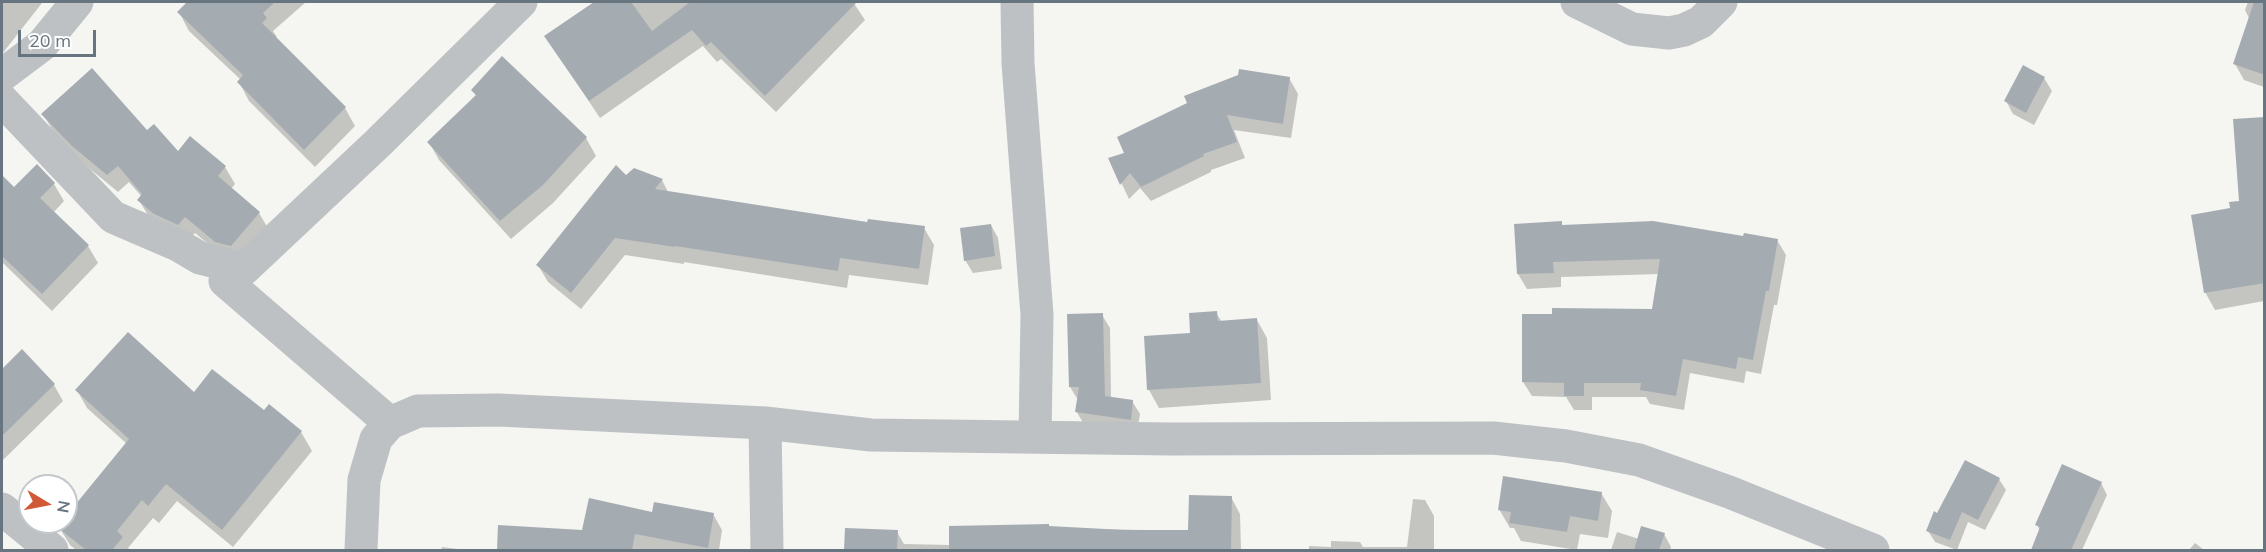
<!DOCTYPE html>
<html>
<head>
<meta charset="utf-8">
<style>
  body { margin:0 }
  #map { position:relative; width:2266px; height:552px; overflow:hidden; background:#f5f5f2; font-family:Mulish,sans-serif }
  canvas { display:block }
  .frame { position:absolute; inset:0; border:3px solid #677580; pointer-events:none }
  .north { position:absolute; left:18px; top:474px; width:60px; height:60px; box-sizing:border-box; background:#fff; border:2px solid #c2c8cc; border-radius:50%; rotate:100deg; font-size:16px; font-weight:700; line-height:24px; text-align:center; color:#677580 }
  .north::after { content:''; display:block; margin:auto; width:21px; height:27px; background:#d25936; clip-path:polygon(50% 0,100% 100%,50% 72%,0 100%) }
  .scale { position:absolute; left:18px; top:30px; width:78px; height:27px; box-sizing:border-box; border:3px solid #677580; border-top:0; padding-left:8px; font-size:18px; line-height:21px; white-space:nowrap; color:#677580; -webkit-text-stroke:4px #fff; paint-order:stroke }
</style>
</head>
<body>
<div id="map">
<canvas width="2266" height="552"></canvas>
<div class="frame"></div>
<div class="north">N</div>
<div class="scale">20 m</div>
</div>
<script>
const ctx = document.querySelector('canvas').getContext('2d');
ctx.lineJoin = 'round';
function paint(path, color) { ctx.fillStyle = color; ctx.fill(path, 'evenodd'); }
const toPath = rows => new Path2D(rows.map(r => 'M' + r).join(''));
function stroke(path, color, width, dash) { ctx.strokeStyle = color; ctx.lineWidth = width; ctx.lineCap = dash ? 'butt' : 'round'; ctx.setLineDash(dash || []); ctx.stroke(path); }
paint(toPath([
  [2,2,41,2,42,3,2,54],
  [189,2,306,2,273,31,277,37,275,38,345,108,355,126,315,167,249,101,239,82,241,80,189,31,179,12],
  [597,2,853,2,865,20,776,112,721,59,717,62,703,46,600,118,546,37],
  [2248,2,2264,2,2264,87,2244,80,2235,64,2250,20,2245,10],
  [502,58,586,138,596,156,553,203,511,239,439,160,429,142,476,96,473,90],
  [1289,78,1298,94,1291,138,1234,130,1245,158,1211,170,1211,172,1151,201,1140,188,1129,199,1110,159,1126,154],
  [2044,78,2052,91,2034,125,2013,114,2006,101],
  [43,114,147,132,178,153,190,138,225,167,235,184,231,189,259,213,269,230,241,263,226,259,195,233,188,241,149,217,139,200,142,197,129,182,118,192,83,163,53,131],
  [2264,118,2264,301,2215,310,2205,292,2231,210,2241,202],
  [37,166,54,184,64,201,53,213,88,246,98,263,52,311,3,263,2,264,2,177,14,189],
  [626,177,662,180,668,192,868,224,924,228,934,245,928,285,849,275,847,288,684,262,684,264,625,255,581,309,548,282,538,265],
  [1561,223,1563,226,1777,240,1786,255,1777,305,1774,305,1761,374,1746,371,1744,383,1690,373,1684,410,1650,404,1646,397,1592,397,1592,410,1574,410,1566,397,1532,396,1523,382,1653,310,1659,274,1561,277,1561,287,1527,289,1518,274,1516,225],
  [991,225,998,238,1002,269,973,273,965,260],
  [1216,313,1222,322,1257,320,1267,338,1271,400,1159,408,1149,390,1191,335],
  [1102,315,1110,328,1111,398,1132,401,1140,414,1137,432,1084,424,1076,411,1078,400,1070,387],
  [22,351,54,385,63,401,2,461,2,371],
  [77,390,194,394,264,413,269,406,301,432,312,451,233,547,177,501,159,523,153,518,128,548,130,550,76,550,70,545,59,527,63,522,66,522,66,519,127,444,87,408],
  [1999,479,2006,490,1985,530,1968,522,1957,550,1935,542,1928,531,1938,514],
  [2101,483,2107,495,2082,550,2033,550,2040,531,2037,525],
  [1601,493,1612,511,1608,538,1580,534,1577,550,1521,541,1514,528,1510,528,1499,509],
  [1231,497,1240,514,1241,550,846,550,847,529,897,532,904,544,951,545,1050,528,1190,531],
  [1413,499,1425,500,1434,516,1434,550,1309,550,1309,546,1331,547,1331,541,1360,542,1363,547,1407,547],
  [653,514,713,514,722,530,719,550,498,550,500,527,583,532],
  [1617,532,1639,539,1664,534,1671,547,1670,550,1611,550],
  [2195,543,2204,550,2189,550],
  [442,547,465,550,441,550]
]), '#0003');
paint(toPath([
  [187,2,275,2,263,13,267,18,262,23,346,107,304,150,237,82,243,75,177,12],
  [594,2,631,2,652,31,690,2,857,2,765,96,711,42,706,46,692,30,589,101,544,36],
  [2254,2,2265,2,2265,75,2233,64],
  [502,56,587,137,543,185,500,221,427,142,476,95,471,90],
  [2023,65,2045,77,2026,113,2004,101],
  [92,68,147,130,154,124,178,151,190,136,226,166,218,176,260,212,231,246,215,242,185,217,178,225,154,214,137,200,142,194,118,166,107,175,72,146,41,114],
  [1239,69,1290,77,1283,124,1227,115,1237,142,1203,154,1204,156,1141,187,1130,173,1120,185,1108,158,1124,153,1117,137,1187,103,1184,96,1238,75],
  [2265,117,2265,283,2204,293,2191,215,2230,208,2229,202,2239,201,2233,119],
  [37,164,55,183,40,198,89,245,42,294,2,256,2,175,14,187],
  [616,165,626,175,634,168,663,179,655,189,867,222,868,219,925,226,919,269,840,258,838,271,675,246,675,247,615,238,571,293,536,265],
  [1562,221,1562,225,1653,221,1743,236,1744,233,1778,239,1769,291,1766,291,1753,360,1738,357,1736,369,1683,359,1676,396,1640,390,1641,383,1584,383,1584,396,1564,396,1564,383,1522,382,1522,314,1552,314,1552,308,1652,309,1660,259,1553,262,1554,273,1517,274,1514,224],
  [991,224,995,256,964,261,960,228],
  [1217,311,1218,321,1257,318,1261,383,1147,390,1144,336,1190,333,1189,313],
  [1103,313,1105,396,1133,400,1131,420,1075,412,1079,387,1069,387,1067,314],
  [128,332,194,392,212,369,264,410,269,404,302,431,222,530,166,484,148,506,142,500,117,531,123,537,112,550,86,550,57,527,61,522,66,522,66,516,129,439,75,390],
  [22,349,55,384,2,436,2,369],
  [1965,460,2000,478,1978,520,1962,512,1950,540,1926,531,1934,511,1937,513],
  [2062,464,2102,482,2071,550,2031,550,2040,527,2035,525],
  [1503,476,1602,492,1598,521,1570,516,1567,532,1509,523,1511,512,1498,510],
  [1189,495,1232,496,1231,550,949,550,949,526,1049,524,1049,526,1124,530,1188,530],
  [589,498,652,512,654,502,714,513,708,548,635,534,632,550,497,550,498,525,582,530],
  [1641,526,1665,533,1659,550,1634,550],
  [845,528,898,530,897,550,844,550]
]), '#a5acb1');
stroke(toPath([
  [1017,2,1018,63,1037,315,1035,437],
  [1577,2,1632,29,1669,33,1684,30,1701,22,1721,2],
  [2,75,42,45,77,2],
  [2,100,113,217,178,245,200,258,244,269,225,281,390,423],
  [244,269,378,143,521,2],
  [765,423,767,550],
  [2,509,52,550],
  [361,550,364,480,376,439,390,423,418,411,499,410,765,423,871,435,1170,439,1493,438,1566,446,1639,460,1729,492,1873,550]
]), '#bdc1c4', 33);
</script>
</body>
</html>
